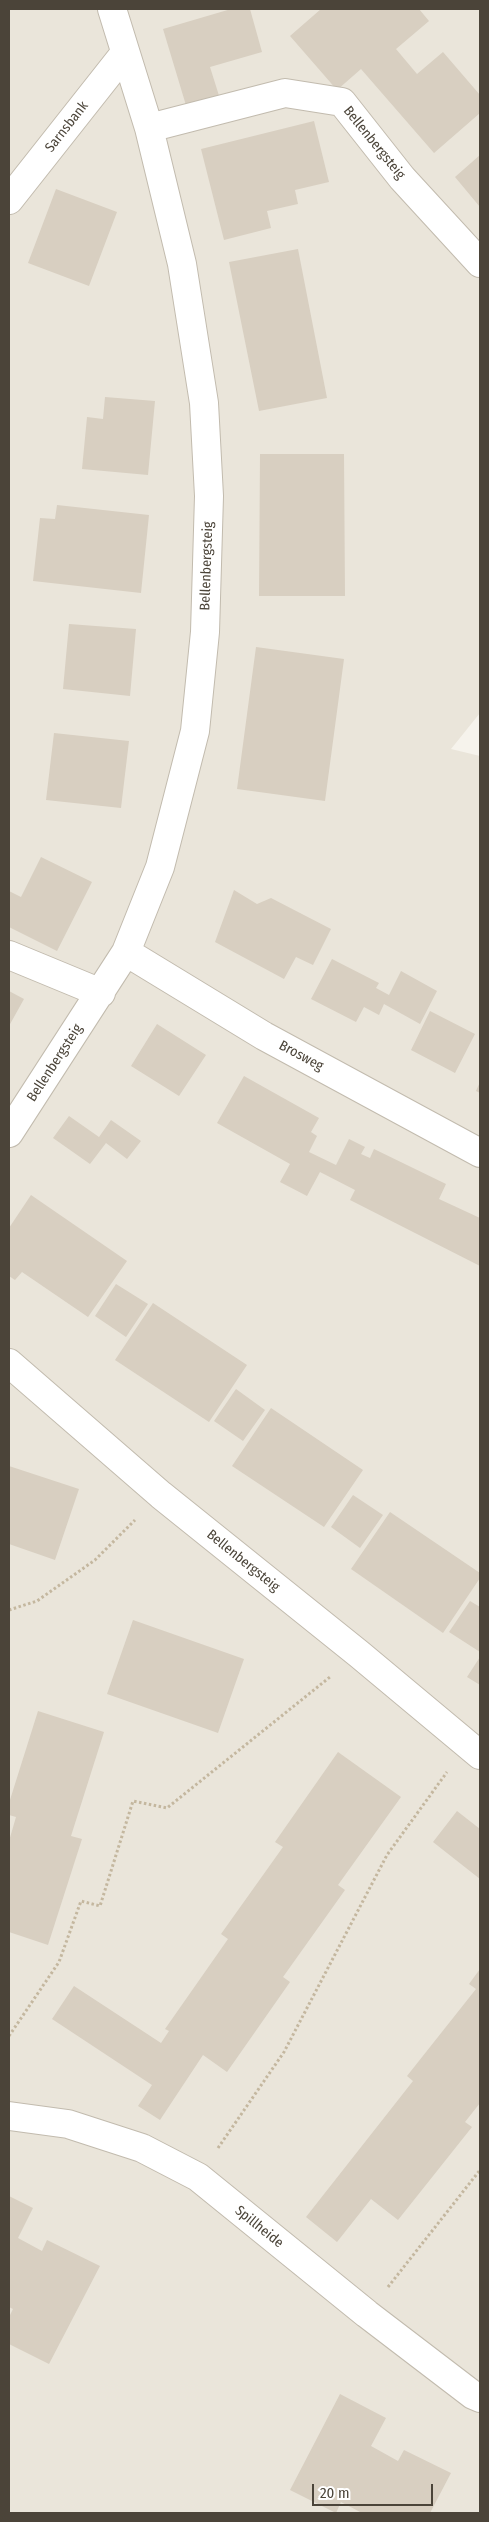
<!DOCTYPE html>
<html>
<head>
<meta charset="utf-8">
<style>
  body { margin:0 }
  #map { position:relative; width:489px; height:2522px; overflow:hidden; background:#f6f3ec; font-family:"Fira Sans Condensed",sans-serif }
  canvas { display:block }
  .frame { position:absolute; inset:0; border:10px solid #4b4439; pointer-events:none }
  .scale { position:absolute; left:312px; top:2484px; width:121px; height:22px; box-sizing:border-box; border:2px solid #4b4439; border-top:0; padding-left:6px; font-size:15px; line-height:18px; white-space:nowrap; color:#4b4439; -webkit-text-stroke:4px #fff; paint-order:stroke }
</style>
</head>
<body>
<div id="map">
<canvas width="489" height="2522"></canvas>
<div class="frame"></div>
<div class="scale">20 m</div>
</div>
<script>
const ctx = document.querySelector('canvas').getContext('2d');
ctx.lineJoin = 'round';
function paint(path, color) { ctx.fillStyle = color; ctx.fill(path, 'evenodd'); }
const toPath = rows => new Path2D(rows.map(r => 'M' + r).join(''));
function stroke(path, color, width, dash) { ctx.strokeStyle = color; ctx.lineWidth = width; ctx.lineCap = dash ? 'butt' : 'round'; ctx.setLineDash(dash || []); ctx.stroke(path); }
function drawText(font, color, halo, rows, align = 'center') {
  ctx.font = font + ' "Fira Sans Condensed",sans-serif'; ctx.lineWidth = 4.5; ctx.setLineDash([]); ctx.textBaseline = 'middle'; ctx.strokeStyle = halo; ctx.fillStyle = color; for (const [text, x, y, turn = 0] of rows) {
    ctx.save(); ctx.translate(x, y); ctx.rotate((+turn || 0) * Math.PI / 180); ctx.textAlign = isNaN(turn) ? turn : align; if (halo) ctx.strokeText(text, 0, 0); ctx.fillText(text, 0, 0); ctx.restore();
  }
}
paint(toPath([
  [9,9,480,9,480,713,451,749,480,756,480,2513,9,2513]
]), '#eae5da');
paint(toPath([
  [231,9,250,9,262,52,210,67,221,102,188,112,163,29],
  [321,9,419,9,429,21,396,49,417,74,443,52,480,95,480,113,434,153,361,69,337,90,290,36],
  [314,121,329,182,295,190,298,204,267,211,271,228,224,240,201,149],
  [480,155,480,207,455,177],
  [56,189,117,212,89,286,28,263],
  [298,249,327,398,259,411,229,262],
  [105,397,155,401,148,475,82,469,87,417,103,419],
  [260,454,344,454,345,596,259,596],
  [57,505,149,515,141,593,33,581,40,518,55,519],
  [69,624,136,629,130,696,63,689],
  [256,647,344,659,325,801,237,789],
  [54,733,129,741,121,808,46,800],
  [41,857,92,882,57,951,9,927,9,891,21,897],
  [234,890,257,904,271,898,331,929,313,965,296,957,284,979,215,942],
  [332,959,379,983,376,988,389,995,401,971,437,991,420,1024,384,1004,379,1015,364,1007,356,1022,311,999],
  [9,991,24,999,9,1026],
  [430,1011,475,1034,455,1073,411,1050],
  [157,1024,206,1055,179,1096,131,1066],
  [244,1076,319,1118,311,1132,317,1136,309,1152,336,1165,349,1139,365,1147,361,1154,370,1158,374,1149,446,1184,439,1199,480,1218,480,1266,350,1200,355,1190,320,1172,307,1196,280,1182,290,1164,217,1123],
  [480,1082,480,1093,476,1091],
  [69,1116,99,1137,111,1120,141,1141,127,1159,106,1143,90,1164,53,1138],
  [31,1195,127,1261,88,1317,22,1272,15,1280,9,1276,9,1228],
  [116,1284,148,1304,126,1337,95,1316],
  [153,1303,247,1365,209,1422,115,1360],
  [236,1389,265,1410,243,1441,214,1421],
  [271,1408,363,1470,324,1527,232,1466],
  [9,1466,79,1489,55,1560,9,1544],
  [353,1495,383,1515,360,1548,331,1527],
  [390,1512,480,1573,480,1578,443,1633,351,1569],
  [470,1601,480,1607,480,1652,449,1632],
  [133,1620,244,1659,218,1733,107,1694],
  [480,1657,480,1685,467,1677],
  [38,1711,104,1732,71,1836,82,1839,48,1945,9,1932,9,1841,16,1817,9,1815,9,1803],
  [338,1752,401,1797,338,1885,345,1890,283,1977,290,1982,227,2072,203,2055,160,2120,138,2106,152,2085,52,2019,74,1986,161,2043,169,2031,165,2029,228,1939,221,1934,283,1847,275,1842],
  [457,1811,480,1829,480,1879,433,1842],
  [480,1969,480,2103,465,2122,472,2127,398,2220,371,2199,337,2242,306,2217,413,2081,407,2076,476,1989,469,1984],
  [9,2196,33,2208,18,2238,42,2251,47,2240,100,2266,49,2364,9,2344,9,2317,13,2309,9,2307],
  [340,2394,386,2418,371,2446,398,2461,404,2450,451,2473,430,2513,362,2513,341,2502,336,2513,290,2490]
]), '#d8cfc1');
const minor = toPath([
  [149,128,285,93,342,102,402,178,480,263],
  [9,200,125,53],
  [126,952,264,1036,480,1153],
  [9,955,101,993],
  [9,1133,126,952,160,867,195,731,205,632,209,496,204,403,182,264,149,128,112,9],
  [9,1363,161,1495,359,1654,480,1755],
  [9,2116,68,2124,142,2148,198,2177,367,2314,473,2395,480,2398]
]);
stroke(minor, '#c2bbae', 30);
stroke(toPath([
  [9,1610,37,1601,95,1560,135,1520],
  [9,2036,59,1962,81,1901,100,1906,133,1801,167,1808,330,1677],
  [218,2148,284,2052,387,1855,447,1772],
  [388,2287,480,2170]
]), '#c4b79f', 3, [2.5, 2.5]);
stroke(minor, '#fff', 28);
drawText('14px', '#4b4439', '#fff', [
  ["Sarnsbank",67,127,-52],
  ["Bellenbergsteig",374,143,51],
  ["Bellenbergsteig",207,566,-88],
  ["Brosweg",301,1056,28],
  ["Bellenbergsteig",55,1063,-57],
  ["Bellenbergsteig",243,1561,39],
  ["Spillheide",259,2227,39]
]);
</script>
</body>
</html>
